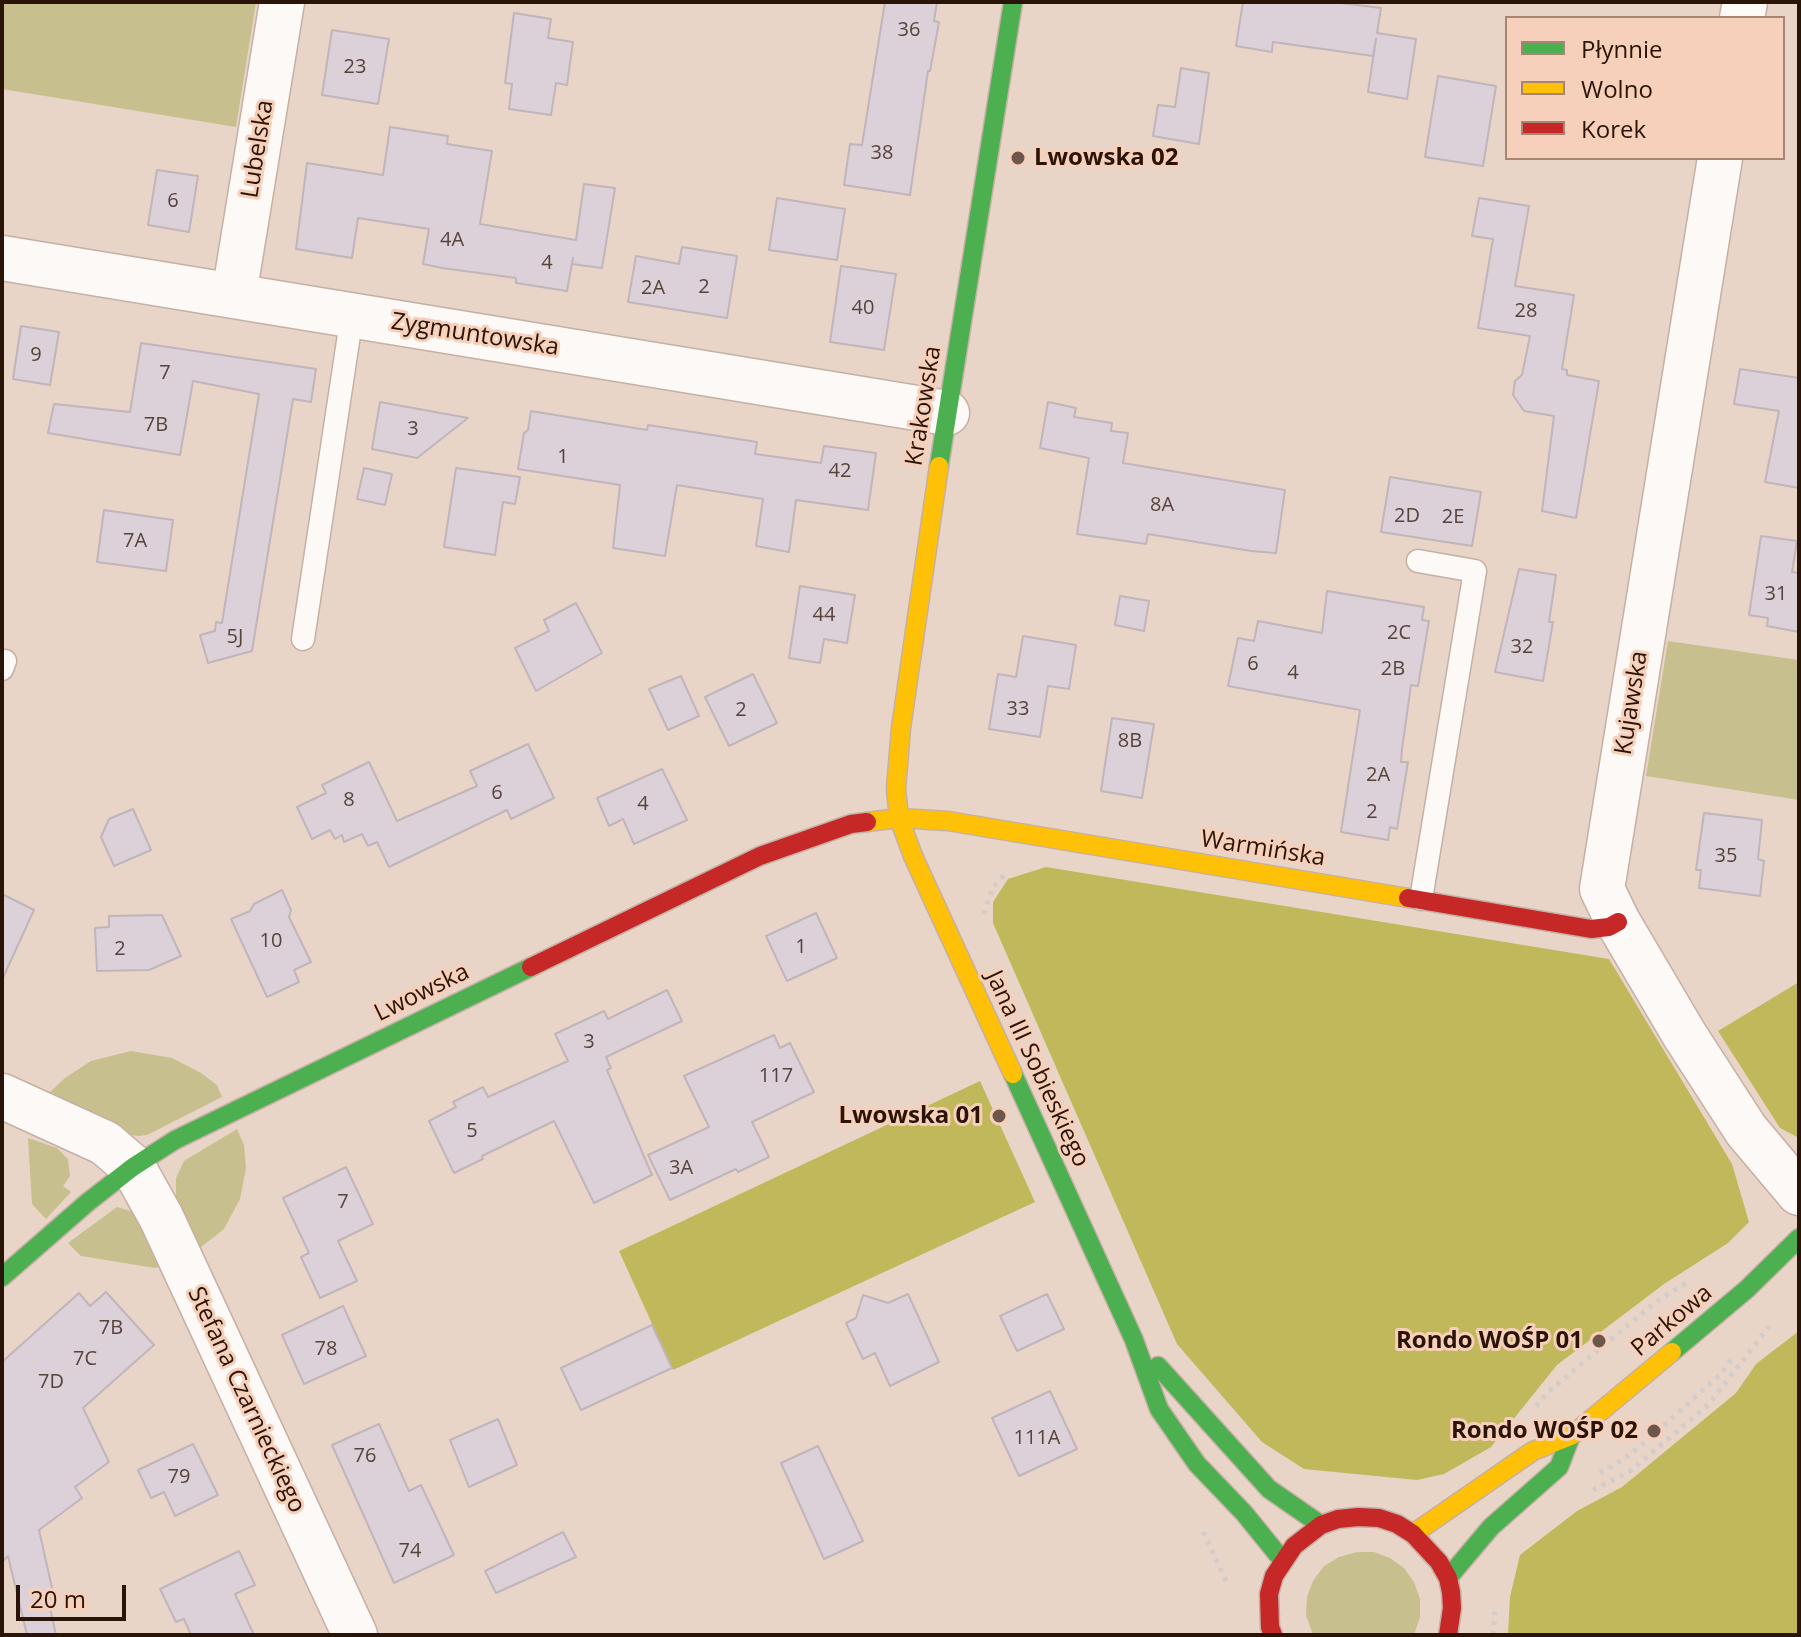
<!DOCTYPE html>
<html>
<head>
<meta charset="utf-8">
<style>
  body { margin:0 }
  #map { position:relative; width:1801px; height:1637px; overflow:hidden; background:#e9d4c8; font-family:"Open Sans",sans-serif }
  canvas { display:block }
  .frame { position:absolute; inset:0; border:4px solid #2a1407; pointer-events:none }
  .legend { position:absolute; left:1505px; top:16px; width:280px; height:144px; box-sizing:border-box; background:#f7d0bb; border:2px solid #a58573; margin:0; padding:10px 14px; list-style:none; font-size:24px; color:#2a1407 }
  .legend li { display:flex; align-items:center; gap:16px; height:40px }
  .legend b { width:40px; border:2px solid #a58573 }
  .scale { position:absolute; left:16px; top:1585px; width:110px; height:36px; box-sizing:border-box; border:4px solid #2a1407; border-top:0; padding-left:10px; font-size:24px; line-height:28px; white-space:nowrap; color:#2a1407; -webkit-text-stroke:6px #f7d0bb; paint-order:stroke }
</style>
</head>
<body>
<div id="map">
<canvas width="1801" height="1637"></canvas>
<div class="frame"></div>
<ul class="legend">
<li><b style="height:10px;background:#4caf50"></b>Płynnie</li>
<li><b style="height:10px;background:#ffc107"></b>Wolno</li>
<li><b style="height:10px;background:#c62828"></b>Korek</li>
</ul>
<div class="scale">20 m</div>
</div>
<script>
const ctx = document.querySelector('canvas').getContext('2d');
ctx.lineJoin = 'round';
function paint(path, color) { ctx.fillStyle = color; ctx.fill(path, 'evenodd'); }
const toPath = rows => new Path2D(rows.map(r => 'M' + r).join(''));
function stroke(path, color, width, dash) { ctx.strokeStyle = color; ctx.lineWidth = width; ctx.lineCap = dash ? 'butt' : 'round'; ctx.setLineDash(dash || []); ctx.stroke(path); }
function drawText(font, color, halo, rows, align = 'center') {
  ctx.font = font + ' "Open Sans",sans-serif'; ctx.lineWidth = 6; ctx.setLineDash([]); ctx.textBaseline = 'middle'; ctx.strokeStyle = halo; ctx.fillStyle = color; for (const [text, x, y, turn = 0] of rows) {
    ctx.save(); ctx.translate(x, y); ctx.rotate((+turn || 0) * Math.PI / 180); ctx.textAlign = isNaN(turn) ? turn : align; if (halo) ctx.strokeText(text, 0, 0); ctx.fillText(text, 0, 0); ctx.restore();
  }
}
paint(toPath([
  [2,2,256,2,236,127,2,89],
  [1668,641,1799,660,1799,800,1646,776],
  [131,1051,172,1058,201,1073,217,1085,222,1097,147,1135,139,1136,130,1135,46,1100,50,1092,65,1078,91,1061],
  [237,1129,244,1145,246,1168,240,1199,224,1229,196,1251,176,1205,176,1178,184,1161],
  [28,1138,57,1148,68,1159,70,1176,63,1186,71,1192,46,1219,32,1204],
  [117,1207,137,1213,165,1264,155,1268,81,1256,68,1243],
  [1357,1552,1374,1552,1390,1558,1404,1568,1414,1582,1420,1599,1420,1617,1414,1635,1313,1635,1306,1615,1307,1597,1313,1581,1324,1566,1339,1557]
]), '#c7c08e');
paint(toPath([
  [1046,867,1609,959,1732,1164,1749,1222,1728,1243,1664,1284,1557,1365,1491,1447,1444,1474,1417,1480,1304,1469,1262,1442,1177,1344,993,923,993,902,1008,879],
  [1799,982,1799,1138,1780,1128,1718,1031],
  [980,1081,1035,1202,673,1370,619,1251],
  [1799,1331,1799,1635,1508,1635,1510,1597,1520,1555,1577,1511,1622,1487,1736,1393,1756,1364]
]), '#c1b85c');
const building = toPath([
  [885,2,937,2,934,21,939,22,930,71,928,71,910,195,844,185,850,144,862,145,885,2],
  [1243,2,1333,2,1381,8,1377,33,1416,39,1407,99,1368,92,1376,39,1373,56,1273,42,1272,52,1236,46,1243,2],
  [514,13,551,19,548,38,573,42,567,85,556,83,551,115,509,109,512,84,505,83,514,13],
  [332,30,389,39,378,104,322,95,332,30],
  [1181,68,1209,73,1199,144,1153,136,1158,105,1175,107,1181,68],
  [1438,76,1496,86,1483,166,1425,157,1438,76],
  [390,127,448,136,447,144,492,151,480,224,576,240,584,184,615,188,602,268,572,264,573,258,567,291,516,283,516,278,442,268,423,264,429,229,358,218,352,258,296,249,307,163,383,175,390,127],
  [157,170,198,176,189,232,148,225,157,170],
  [777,198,845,209,837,260,769,250,777,198],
  [1479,198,1529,206,1515,286,1574,295,1562,369,1567,370,1567,375,1599,381,1576,518,1542,511,1554,416,1524,411,1513,395,1515,381,1522,375,1530,336,1478,328,1493,239,1472,236,1479,198],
  [682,247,737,256,727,318,628,302,636,256,679,264,682,247],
  [841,266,896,274,884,350,830,342,841,266],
  [21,326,59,332,50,385,13,379,21,326],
  [141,343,316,369,311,402,293,399,252,651,208,663,200,635,215,631,216,622,222,623,259,394,193,381,180,455,48,433,54,404,130,412,141,343],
  [1740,369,1799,378,1799,488,1765,482,1779,411,1734,404,1740,369],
  [380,402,468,418,417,458,372,449,380,402],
  [1048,402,1076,408,1074,417,1112,423,1111,431,1128,433,1123,463,1285,490,1276,553,1251,551,1148,534,1146,544,1077,534,1089,458,1040,448,1048,402],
  [531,411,647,430,648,425,757,442,755,454,821,463,824,446,876,453,868,510,796,500,789,552,756,546,763,499,677,485,665,556,613,548,620,485,518,469,524,433,528,430,531,411],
  [364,468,392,474,385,505,357,499,364,468],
  [456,468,520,477,515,504,503,502,495,555,444,547,456,468],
  [1390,477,1481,492,1472,546,1381,532,1390,477],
  [104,510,173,520,166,571,97,562,104,510],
  [1761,536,1797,541,1792,572,1799,573,1799,632,1767,626,1768,618,1749,615,1761,536],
  [1519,569,1556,575,1549,622,1553,622,1543,681,1495,672,1519,569],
  [800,586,855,595,847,643,824,639,820,663,789,658,800,586],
  [1327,591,1424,607,1422,620,1429,621,1418,686,1411,685,1402,749,1401,762,1408,762,1397,829,1390,827,1388,840,1341,832,1360,710,1228,686,1238,638,1254,641,1258,621,1322,633,1327,591],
  [1120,596,1149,601,1144,631,1115,625,1120,596],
  [576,603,602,653,536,691,515,648,549,631,544,620,576,603],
  [1023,636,1076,645,1069,689,1048,686,1040,737,989,729,998,674,1016,677,1023,636],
  [753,674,777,723,729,746,705,697,753,674],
  [681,676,699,716,668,730,649,689,681,676],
  [1112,718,1154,724,1142,798,1101,791,1112,718],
  [528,744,554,798,511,819,507,810,389,867,377,842,368,846,362,834,344,842,342,835,335,839,330,830,312,839,297,807,326,793,322,785,369,762,397,821,477,786,470,771,528,744],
  [662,769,687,820,634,844,623,819,609,826,597,798,662,769],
  [133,809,151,850,114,866,101,837,109,819,133,809],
  [1704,813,1762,820,1758,859,1764,861,1760,896,1699,888,1701,870,1696,870,1704,813],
  [282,890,291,910,289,917,311,962,294,970,299,982,267,997,231,919,250,911,254,904,282,890],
  [2,894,34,910,2,980,2,894],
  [816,913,837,958,787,981,766,936,816,913],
  [162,915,181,956,149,970,97,971,95,928,109,927,109,916,162,915],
  [667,990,682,1021,606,1057,611,1068,607,1070,652,1175,594,1203,554,1121,482,1156,483,1159,454,1173,429,1121,456,1107,453,1102,483,1087,488,1097,568,1061,555,1034,604,1011,608,1019,667,990],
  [774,1035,780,1048,790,1043,814,1092,752,1122,769,1157,738,1172,736,1169,670,1200,648,1155,709,1127,684,1076,774,1035],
  [346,1167,373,1224,338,1241,357,1281,320,1298,301,1257,309,1253,283,1198,346,1167],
  [106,1292,154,1345,83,1408,109,1462,75,1487,82,1498,39,1530,54,1597,48,1599,56,1635,27,1635,8,1556,2,1562,2,1362,79,1293,90,1306,106,1292],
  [908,1294,939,1362,890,1386,875,1353,863,1359,846,1323,856,1318,863,1295,888,1303,908,1294],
  [1047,1294,1064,1329,1017,1351,1000,1316,1047,1294],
  [343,1306,366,1356,304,1384,282,1335,343,1306],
  [652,1325,672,1368,581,1410,561,1368,652,1325],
  [1050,1391,1077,1449,1019,1476,992,1418,1050,1391],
  [498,1419,517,1465,469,1487,450,1440,498,1419],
  [379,1424,409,1491,421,1485,454,1555,394,1583,332,1445,379,1424],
  [193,1444,218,1495,175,1516,164,1492,151,1498,138,1470,193,1444],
  [818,1446,863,1541,824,1559,781,1463,818,1446],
  [563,1532,576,1557,496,1593,485,1571,563,1532],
  [239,1551,255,1585,235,1594,254,1635,191,1635,184,1619,176,1622,160,1589,239,1551]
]);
paint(building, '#dcd1d8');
stroke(building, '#c0b5bb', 2);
const lane = toPath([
  [1418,561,1475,571,1421,899],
  [303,639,352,315],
  [2,669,5,661]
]);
const street = toPath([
  [1742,18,1745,2],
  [1720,158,1602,889,1618,922,1684,1034,1746,1130,1799,1193],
  [2,258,947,413],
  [234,295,282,2],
  [2,1096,105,1143,133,1167,161,1217,355,1635]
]);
const fast = toPath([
  [939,466,1013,2],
  [1013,1074,1134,1340,1159,1409,1197,1464,1244,1513,1283,1561],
  [2,1277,88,1202,133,1167,175,1140,531,967],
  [1672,1352,1747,1289,1799,1238],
  [1158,1366,1269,1489,1321,1525],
  [1448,1578,1491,1527,1559,1467,1571,1436]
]);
const slow = toPath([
  [939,466,901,728,896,789,899,818,913,856,1013,1074],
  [867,822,899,818,948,821,1408,898],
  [1413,1534,1533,1451,1571,1436,1672,1352]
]);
const jam = toPath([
  [1408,898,1591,929,1609,927,1618,922],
  [531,967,760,856,851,824,867,822],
  [1273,1635,1270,1627,1269,1594,1274,1576,1294,1546,1321,1525,1338,1519,1358,1517,1379,1518,1397,1524,1413,1534,1439,1562,1448,1578,1451,1592,1452,1608,1448,1635]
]);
stroke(lane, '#c5b0a4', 25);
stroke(street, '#c5b0a4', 47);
stroke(fast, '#c5b0a4', 21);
stroke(slow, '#c5b0a4', 21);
stroke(jam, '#c5b0a4', 21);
stroke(toPath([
  [984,914,993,887,1008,871],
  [1536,1406,1548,1392,1656,1302,1689,1281],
  [1600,1473,1625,1458,1648,1440,1722,1373,1733,1357],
  [1593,1490,1629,1472,1708,1405,1771,1324],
  [1203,1532,1228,1585],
  [1493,1635,1495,1612]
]), '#d3ccc8', 5, [4, 6]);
stroke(lane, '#fcf9f7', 22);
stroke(street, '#fcf9f7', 44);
stroke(fast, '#4caf50', 18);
stroke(slow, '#ffc107', 18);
stroke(jam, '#c62828', 18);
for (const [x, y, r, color] of [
  [1018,158,8,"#6d574b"],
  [999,1116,8,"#6d574b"],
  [1599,1341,8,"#6d574b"],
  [1654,1431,8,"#6d574b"]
]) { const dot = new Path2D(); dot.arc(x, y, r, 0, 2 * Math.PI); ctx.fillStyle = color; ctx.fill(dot); stroke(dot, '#f7d0bb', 3); }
drawText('20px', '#56433b', null, [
  ["36",909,30],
  ["23",355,67],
  ["38",882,153],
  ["6",173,201],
  ["4A",452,240],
  ["4",547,263],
  ["2",704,287],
  ["2A",653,288],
  ["40",863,308],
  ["28",1526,311],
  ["9",36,355],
  ["7",165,373],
  ["7B",156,425],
  ["3",413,429],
  ["1",563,457],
  ["42",840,471],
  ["8A",1162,505],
  ["2D",1407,516],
  ["2E",1453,517],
  ["7A",135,541],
  ["31",1776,594],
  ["44",824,615],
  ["2C",1399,633],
  ["5J",235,637],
  ["32",1522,647],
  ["6",1253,664],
  ["2B",1393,669],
  ["4",1293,673],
  ["33",1018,709],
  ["2",741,710],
  ["8B",1130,741],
  ["2A",1378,775],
  ["6",497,793],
  ["8",349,800],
  ["4",643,804],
  ["2",1372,812],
  ["35",1726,856],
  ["10",271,941],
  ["1",801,947],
  ["2",120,949],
  ["3",589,1042],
  ["117",776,1076],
  ["5",472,1131],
  ["3A",681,1168],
  ["7",343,1202],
  ["7B",111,1328],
  ["78",326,1349],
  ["7C",85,1359],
  ["7D",51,1382],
  ["111A",1037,1438],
  ["76",365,1456],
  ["79",179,1477],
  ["74",410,1551]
]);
drawText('24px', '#2a1407', '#f7d0bb', [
  ["Lubelska",258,149,-81],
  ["Zygmuntowska",475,335,9],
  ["Krakowska",924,406,-81],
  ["Kujawska",1632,703,-81],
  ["Warmińska",1263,849,9],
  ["Lwowska",422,993,-26],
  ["Jana III Sobieskiego",1037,1069,65],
  ["Parkowa",1672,1321,-40],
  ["Stefana Czarnieckiego",246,1400,65]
]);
drawText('bold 24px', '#2a1407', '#f7d0bb', [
  ["Lwowska 02",1034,158,"left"],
  ["Lwowska 01",983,1116],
  ["Rondo WOŚP 01",1583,1341],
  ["Rondo WOŚP 02",1638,1431]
], 'right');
</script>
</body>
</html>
